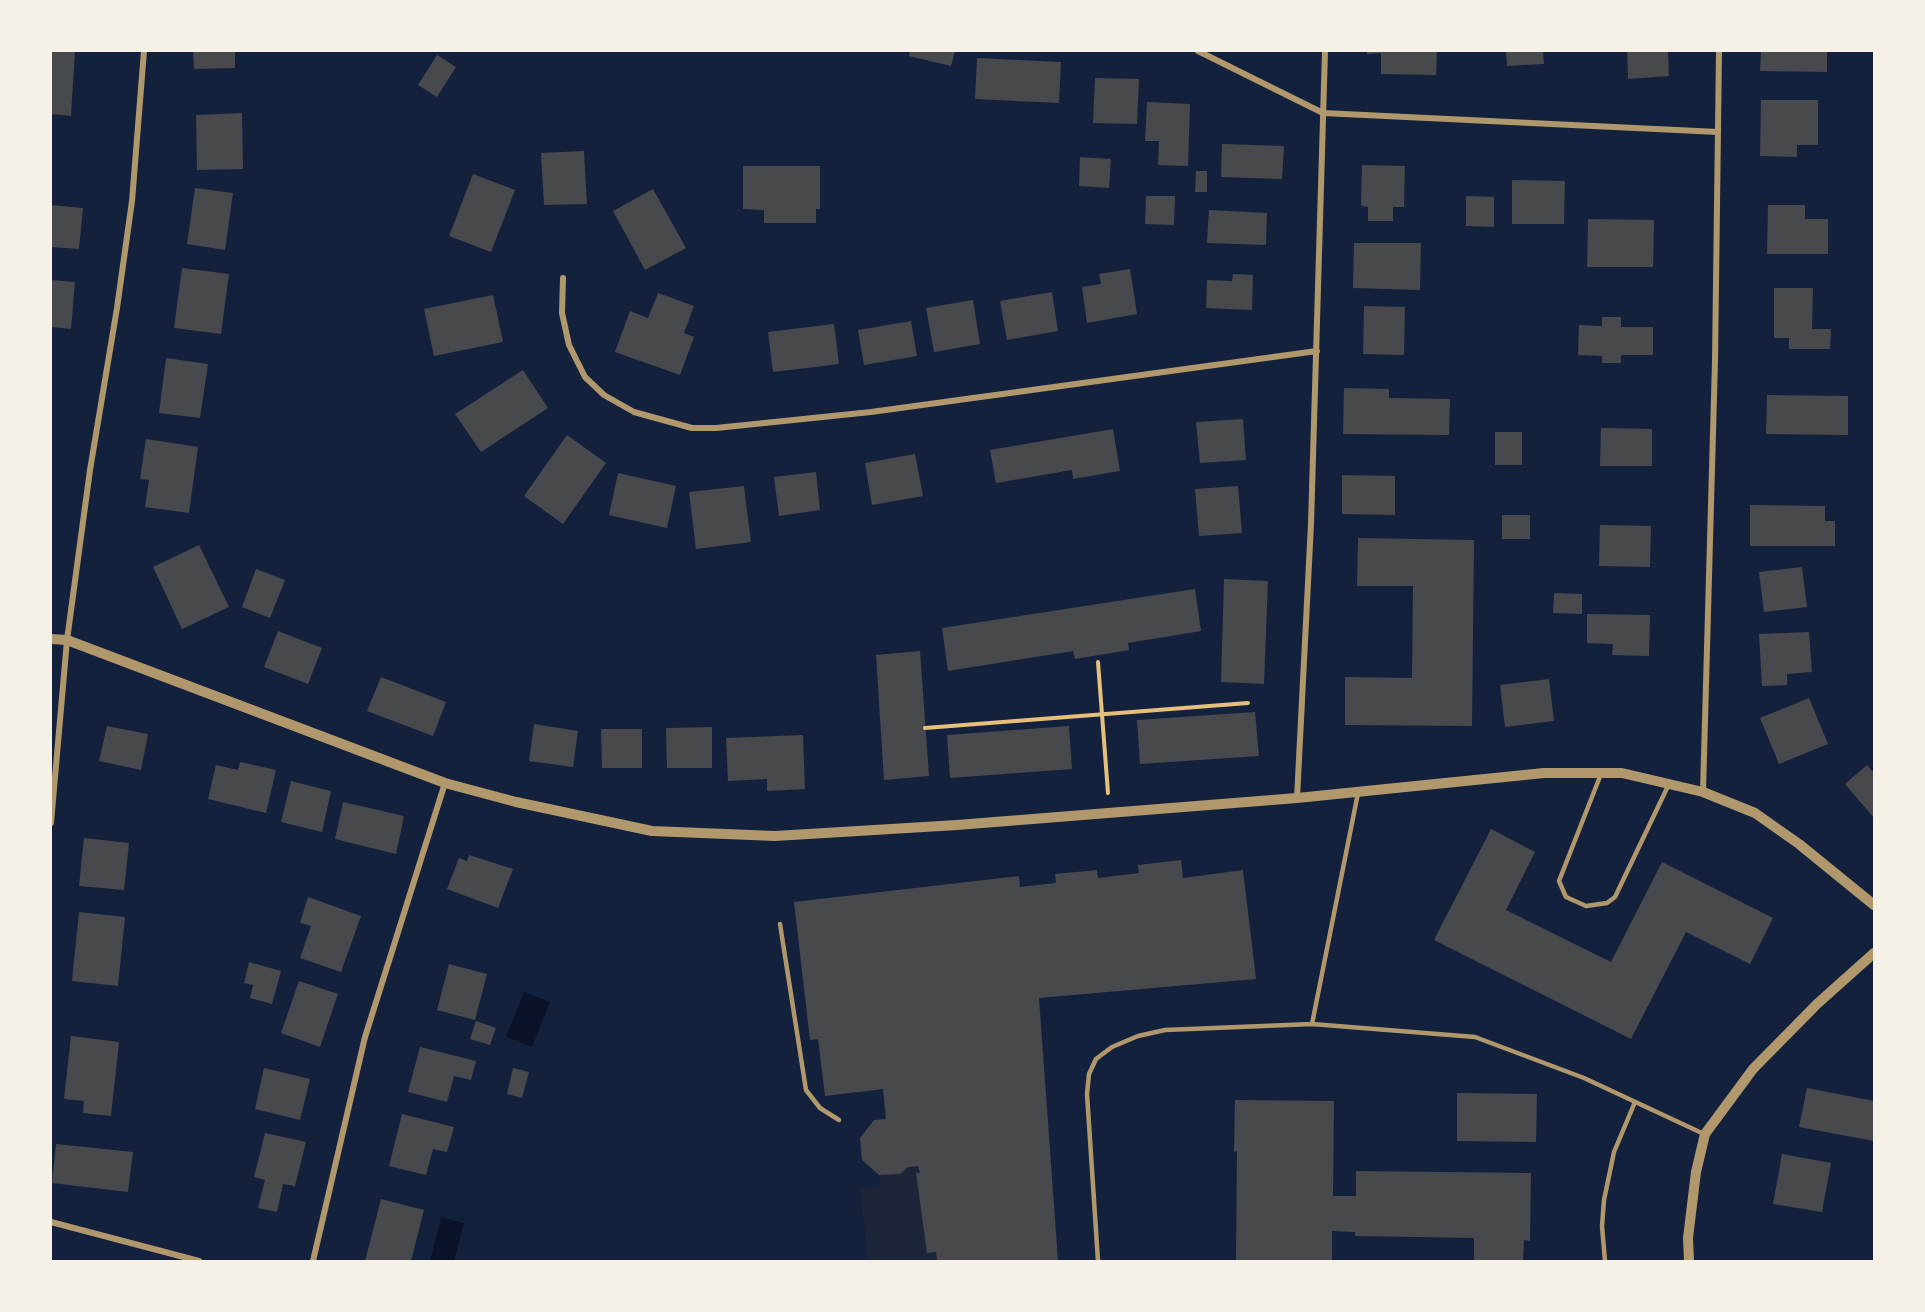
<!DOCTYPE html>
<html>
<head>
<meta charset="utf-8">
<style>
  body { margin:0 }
  #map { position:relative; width:1925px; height:1312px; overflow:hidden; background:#14213d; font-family:"Titillium Web",sans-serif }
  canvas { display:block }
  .frame { position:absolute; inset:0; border:52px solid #f6f1e7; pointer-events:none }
</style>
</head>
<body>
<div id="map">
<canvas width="1925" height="1312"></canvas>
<div class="frame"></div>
</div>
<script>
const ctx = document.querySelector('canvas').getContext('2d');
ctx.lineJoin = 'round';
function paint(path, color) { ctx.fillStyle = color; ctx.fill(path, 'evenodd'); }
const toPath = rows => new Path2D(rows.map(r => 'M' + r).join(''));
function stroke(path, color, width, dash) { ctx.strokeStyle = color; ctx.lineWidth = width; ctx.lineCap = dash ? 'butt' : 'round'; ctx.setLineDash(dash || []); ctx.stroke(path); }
paint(toPath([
  [918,1166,920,1173,916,1174,927,1252,936,1252,937,1261,868,1261,860,1188,880,1186,879,1175,900,1174,908,1167]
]), '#1d2539');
paint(toPath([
  [524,992,550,1002,532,1047,506,1037],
  [441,1217,464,1223,454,1261,430,1261]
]), '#0b132b');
paint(toPath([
  [51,51,75,51,71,116,51,114],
  [193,51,235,51,235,68,194,69],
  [910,51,955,51,951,66,909,56],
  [1367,51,1437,51,1436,75,1381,74,1381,53,1367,54],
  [1506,51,1543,51,1544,64,1507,66],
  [1627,51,1668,51,1669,76,1628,79],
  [1761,51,1827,51,1827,72,1760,71],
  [437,55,456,67,437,97,418,85],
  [977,58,1061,62,1059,103,975,99],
  [1095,78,1139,79,1137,124,1093,123],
  [1761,100,1818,100,1818,145,1797,145,1797,157,1760,156],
  [1147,102,1190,104,1188,166,1158,165,1159,141,1145,141],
  [242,113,243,169,197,170,196,115],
  [1222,144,1284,146,1282,179,1221,177],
  [584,151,587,204,544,205,541,153],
  [1080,157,1111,159,1109,188,1079,186],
  [1362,165,1405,166,1404,207,1393,207,1393,221,1368,221,1368,207,1361,206],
  [743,166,820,166,820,209,816,209,816,223,764,223,764,210,743,209],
  [1196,171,1207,171,1207,192,1195,192],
  [473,174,515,190,491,252,449,236],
  [1512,180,1565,181,1564,224,1512,224],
  [195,188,233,193,225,250,187,244],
  [653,189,686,248,645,270,613,211],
  [1146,196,1175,196,1174,225,1145,224],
  [1466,196,1494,197,1494,227,1466,226],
  [51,205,83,208,79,249,51,247],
  [1768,205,1805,205,1805,219,1828,219,1828,254,1767,254],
  [1209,210,1267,213,1266,245,1207,243],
  [1588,219,1654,220,1653,267,1587,267],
  [1354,243,1421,243,1420,290,1353,288],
  [182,268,229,274,221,334,174,328],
  [1130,269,1137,314,1087,323,1082,287,1101,284,1099,274],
  [1233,274,1253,275,1252,310,1206,308,1207,280,1232,281],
  [51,280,75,282,71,329,51,327],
  [1774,288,1813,288,1812,329,1831,329,1830,349,1789,349,1789,338,1774,338],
  [1052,292,1058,331,1007,340,1000,301],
  [658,293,694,306,684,333,694,337,680,375,615,352,630,311,648,318],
  [493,295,503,342,434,356,424,309],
  [973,300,980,344,934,352,926,308],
  [1364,306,1405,307,1404,355,1363,354],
  [1602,317,1621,317,1621,327,1653,327,1653,355,1621,355,1621,363,1602,363,1602,356,1578,355,1579,325,1602,326],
  [911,321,917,356,864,365,858,330],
  [834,324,839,364,773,372,768,332],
  [166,358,208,364,200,418,159,413],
  [523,370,548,408,481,452,455,414],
  [1344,388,1389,389,1389,398,1450,399,1449,435,1343,434],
  [1767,395,1848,396,1848,435,1766,434],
  [1243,419,1246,460,1200,463,1196,422],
  [1601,428,1652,429,1652,466,1600,466],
  [1113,429,1120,471,1073,479,1072,470,996,483,990,450],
  [1495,432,1522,432,1522,465,1495,465],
  [567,435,606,463,563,524,524,496],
  [146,439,198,447,189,513,145,507,149,480,140,479],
  [915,454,923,496,872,505,865,463],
  [816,472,820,510,779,516,774,477],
  [618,473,676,486,667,528,609,515],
  [1342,475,1395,476,1395,515,1342,514],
  [744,486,751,542,696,549,689,492],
  [1238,486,1242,533,1199,536,1195,489],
  [1750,505,1825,506,1825,521,1835,521,1835,546,1750,546],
  [1502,515,1530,515,1530,539,1502,539],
  [1600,525,1651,526,1650,567,1599,566],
  [1358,538,1474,540,1472,726,1345,725,1345,677,1412,678,1413,586,1357,586],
  [199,545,229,607,182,629,153,567],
  [1802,567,1807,607,1764,612,1759,572],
  [256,569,285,580,270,618,242,607],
  [1224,579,1268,581,1264,684,1221,682],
  [1195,589,1201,631,1128,643,1129,650,1075,659,1073,651,948,671,942,628],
  [1554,593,1582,594,1582,614,1553,613],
  [1587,614,1650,615,1649,656,1612,655,1613,644,1587,643],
  [278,631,322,648,308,684,264,667],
  [1809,632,1812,672,1787,674,1787,685,1762,686,1759,634],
  [920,651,929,776,884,780,876,655],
  [381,677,446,702,433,736,367,711],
  [1549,679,1554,721,1505,727,1500,685],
  [1809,698,1828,744,1779,764,1760,718],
  [1255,712,1259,756,1140,764,1137,720],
  [534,724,578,731,573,767,529,761],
  [107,726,148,734,141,770,99,761],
  [1069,726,1072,769,950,778,947,735],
  [712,727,712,768,667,768,666,728],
  [601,729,642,729,642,768,602,768],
  [803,735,805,789,767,791,767,779,728,781,726,738],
  [240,762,276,770,266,813,208,799,216,765,238,770],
  [1867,765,1874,773,1874,818,1845,784],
  [291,781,331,791,322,832,281,822],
  [343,802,404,816,396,854,335,839],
  [1491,829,1535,852,1506,910,1611,962,1662,862,1773,918,1750,964,1686,932,1631,1039,1434,940],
  [84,838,129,843,124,890,79,886],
  [469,855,513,869,498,908,447,889,459,858,467,861],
  [1181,860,1183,878,1243,870,1256,979,1039,998,1058,1261,937,1261,936,1252,927,1253,916,1173,920,1173,918,1166,908,1167,900,1174,879,1175,862,1160,860,1138,874,1120,886,1119,883,1089,825,1096,818,1039,810,1040,794,902,1019,876,1020,887,1056,883,1055,874,1097,870,1098,878,1139,873,1138,865],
  [308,897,361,916,341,972,300,958,311,926,300,923],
  [79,912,125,917,118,986,72,981],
  [249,962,281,971,272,1004,250,998,253,985,244,983],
  [449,964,487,974,475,1020,437,1010],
  [299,981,338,994,320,1047,281,1033],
  [476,1021,496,1028,490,1045,470,1039],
  [71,1036,119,1042,111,1116,83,1113,84,1101,64,1099],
  [420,1047,476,1061,471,1080,454,1076,447,1102,408,1092],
  [264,1068,310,1079,300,1120,255,1109],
  [513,1068,529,1072,522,1098,507,1094],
  [1807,1088,1874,1101,1874,1141,1799,1127],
  [1457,1093,1537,1094,1536,1142,1457,1141],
  [1235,1100,1334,1101,1333,1196,1356,1196,1356,1171,1531,1173,1530,1241,1524,1240,1523,1261,1474,1261,1474,1238,1355,1236,1355,1232,1332,1231,1332,1261,1236,1261,1237,1151,1234,1152],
  [402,1114,454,1127,447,1152,433,1149,426,1175,389,1166],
  [265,1133,306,1142,295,1186,283,1184,277,1212,258,1208,265,1180,254,1177],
  [56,1144,133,1152,128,1192,52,1183],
  [1782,1154,1831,1163,1822,1212,1773,1204],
  [381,1199,424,1210,411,1261,365,1261]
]), '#48494c');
stroke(toPath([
  [1098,662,1108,793],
  [925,728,1248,703]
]), '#e5c07b', 4);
stroke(toPath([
  [1601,774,1559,881,1566,897,1586,906,1607,903,1615,897,1668,786],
  [780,924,806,1090,820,1108,839,1120],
  [1312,1024,1358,793],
  [1098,1261,1087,1094,1089,1074,1096,1059,1112,1047,1138,1036,1165,1030,1312,1024,1475,1037,1584,1078,1704,1134],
  [1605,1261,1602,1226,1604,1200,1614,1152,1635,1102]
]), '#b1986c', 4.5);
stroke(toPath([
  [1198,51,1323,113,1718,132],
  [563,278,562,313,569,345,585,377,604,395,634,412,692,428,716,428,871,412,1317,351],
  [1703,792,1715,361,1719,51],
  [1297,798,1311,524,1325,51],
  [51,823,67,640,90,470,117,308,132,201,144,51],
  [51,1222,199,1261],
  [313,1261,365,1037,445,783]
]), '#b1986c', 6);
stroke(toPath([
  [51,639,67,640,445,783,516,802,652,831,775,836,957,825,1297,798,1544,773,1622,773,1703,792,1755,813,1799,844,1874,905],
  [1689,1261,1688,1238,1696,1172,1705,1134,1753,1069,1817,1004,1874,953]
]), '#b1986c', 10);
</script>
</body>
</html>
